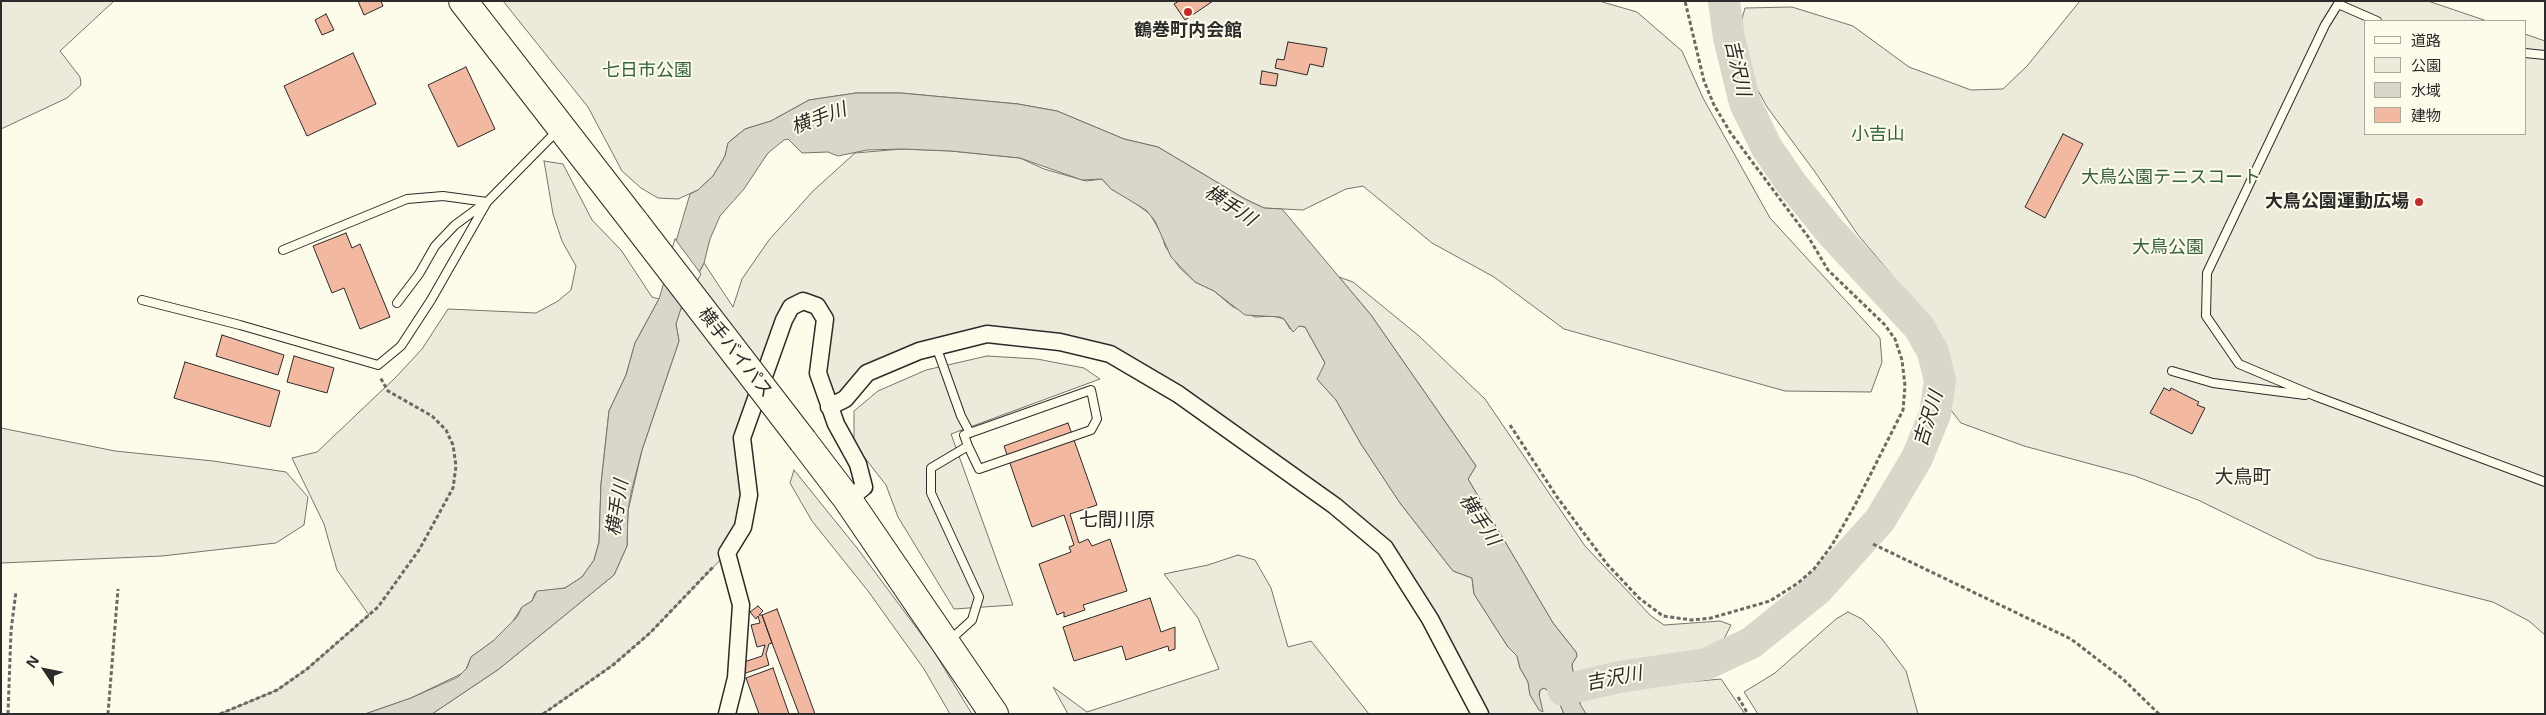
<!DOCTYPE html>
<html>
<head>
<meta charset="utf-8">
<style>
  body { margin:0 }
  #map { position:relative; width:2546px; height:715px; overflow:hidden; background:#fdfbea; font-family:"Noto Sans","Noto Sans JP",sans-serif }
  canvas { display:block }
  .frame { position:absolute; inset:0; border:2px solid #2b2b2b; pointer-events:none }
  .legend { position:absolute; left:2364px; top:20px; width:162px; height:115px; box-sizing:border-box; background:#fdfbea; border:1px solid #a9a89e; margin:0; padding:6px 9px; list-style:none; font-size:15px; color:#2b2b2b }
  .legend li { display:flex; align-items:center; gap:10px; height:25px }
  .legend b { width:25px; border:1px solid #a9a89e }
  .north { position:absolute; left:20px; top:645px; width:50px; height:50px; -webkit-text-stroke:4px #fdfbea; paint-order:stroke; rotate:304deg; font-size:14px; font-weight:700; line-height:20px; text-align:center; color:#2b2b2b }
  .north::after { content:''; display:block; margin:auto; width:18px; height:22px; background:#2b2b2b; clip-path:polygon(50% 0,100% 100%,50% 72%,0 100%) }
</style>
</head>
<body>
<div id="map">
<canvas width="2546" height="715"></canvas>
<div class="frame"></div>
<ul class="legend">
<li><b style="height:6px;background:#fdfbea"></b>道路</li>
<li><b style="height:14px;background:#ecebdb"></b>公園</li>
<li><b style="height:14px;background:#d8d7c9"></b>水域</li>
<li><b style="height:14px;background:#f2b8a0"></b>建物</li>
</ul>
<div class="north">N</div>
</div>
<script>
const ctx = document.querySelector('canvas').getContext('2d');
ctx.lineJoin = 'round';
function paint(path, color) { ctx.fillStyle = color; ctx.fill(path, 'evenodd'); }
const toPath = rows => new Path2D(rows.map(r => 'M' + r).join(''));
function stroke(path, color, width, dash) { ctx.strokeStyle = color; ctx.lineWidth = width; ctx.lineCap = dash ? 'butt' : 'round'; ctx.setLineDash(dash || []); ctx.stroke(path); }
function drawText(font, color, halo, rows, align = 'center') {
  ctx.font = font + ' "Noto Sans","Noto Sans JP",sans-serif'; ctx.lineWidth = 4; ctx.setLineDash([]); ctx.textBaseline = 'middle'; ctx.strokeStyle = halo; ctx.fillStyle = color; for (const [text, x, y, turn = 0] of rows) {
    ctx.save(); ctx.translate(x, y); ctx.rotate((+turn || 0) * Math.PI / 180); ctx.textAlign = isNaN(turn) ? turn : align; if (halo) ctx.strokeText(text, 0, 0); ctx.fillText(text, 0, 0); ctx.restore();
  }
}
const green = toPath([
  [1,1,114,1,60,51,80,77,81,85,67,98,1,129,1,1],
  [503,1,1599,1,1637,12,1682,51,1703,98,1770,218,1880,338,1882,362,1871,392,1785,391,1564,329,1494,277,1432,243,1363,186,1346,189,1303,210,1264,208,1245,199,1158,147,1124,139,1057,111,1018,104,901,93,856,93,809,100,771,121,745,129,735,137,728,143,725,156,713,176,698,190,678,199,658,198,641,188,622,171,588,107,503,1],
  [2080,1,2428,1,2487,21,2365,21,2365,134,2525,134,2525,34,2545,41,2545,635,2529,621,2493,602,2317,558,2198,500,2135,476,2024,446,1961,423,1950,409,1950,372,1929,319,1858,235,1815,172,1767,107,1745,67,1738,33,1745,8,1792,7,1853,26,1909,67,1971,90,2003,89,2027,66,2080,1],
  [902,149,951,151,1020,158,1044,169,1086,181,1102,179,1111,189,1128,198,1150,214,1162,235,1165,246,1179,267,1195,282,1214,291,1233,307,1255,317,1273,316,1284,319,1290,329,1299,326,1305,327,1325,363,1318,380,1336,400,1361,444,1400,503,1453,571,1472,578,1474,594,1508,647,1517,656,1520,668,1528,682,1530,695,1538,706,1541,704,1539,699,1540,690,1544,688,1557,697,1564,714,1480,714,1385,548,1110,354,987,334,867,373,829,407,817,306,791,307,742,438,749,495,727,553,650,633,613,665,543,714,432,714,499,669,614,575,627,546,628,511,642,450,679,341,676,324,679,313,704,263,733,307,742,279,769,240,813,191,855,153,902,149],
  [544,161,563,164,592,220,621,250,652,297,659,299,635,343,626,375,609,411,601,484,599,542,594,560,582,577,565,588,535,593,532,601,522,607,513,621,493,641,471,657,465,672,411,698,365,714,220,714,277,690,307,669,369,615,337,570,324,524,292,458,317,452,396,377,422,349,448,309,536,313,558,301,571,290,576,266,562,241,553,214,544,161],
  [1339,277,1353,282,1419,336,1485,399,1585,546,1651,616,1664,625,1720,621,1731,625,1723,641,1704,652,1670,663,1644,660,1622,671,1596,675,1589,680,1574,678,1572,664,1577,656,1576,652,1553,623,1468,479,1476,466,1371,315,1339,277],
  [987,356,1037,359,1084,368,1100,379,951,434,1013,605,954,609,898,517,886,485,854,444,854,411,878,391,926,370,987,356],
  [1,428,115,451,213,461,286,472,308,497,304,525,276,543,162,556,1,563,1,428],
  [794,470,857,548,933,650,972,714,950,714,924,669,868,591,812,521,790,483,794,470],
  [1238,555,1255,560,1271,588,1288,647,1311,641,1369,714,1068,714,1053,687,1087,712,1219,669,1198,618,1164,574,1208,565,1238,555],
  [1848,612,1862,619,1882,639,1906,671,1918,714,1758,714,1744,692,1775,673,1836,619,1848,612],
  [1658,679,1687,682,1721,679,1745,714,1586,714,1579,706,1583,696,1597,688,1625,681,1658,679]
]);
paint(green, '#ecebdb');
stroke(green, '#74746e', 1);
const water = toPath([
  [856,93,901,93,1018,104,1057,111,1124,139,1158,147,1245,199,1264,208,1282,209,1371,315,1476,466,1468,479,1553,623,1576,652,1577,656,1572,664,1573,674,1574,678,1580,681,1580,688,1575,692,1576,697,1586,714,1564,714,1557,697,1544,688,1540,690,1539,694,1543,712,1539,710,1530,695,1528,682,1520,668,1517,656,1508,647,1474,594,1472,578,1453,571,1400,503,1361,444,1336,400,1317,379,1325,363,1305,327,1299,326,1293,332,1284,319,1280,317,1245,315,1214,291,1195,282,1171,257,1155,221,1146,210,1111,189,1102,179,1082,180,1020,158,951,151,902,149,867,150,838,156,828,152,802,153,788,139,784,140,768,153,744,189,720,216,710,239,704,263,683,302,676,324,679,341,642,450,631,493,628,511,627,546,614,575,499,669,432,714,365,714,411,698,458,677,467,668,471,657,493,641,517,617,522,607,532,601,537,591,565,588,582,577,594,560,599,542,601,484,609,411,626,375,635,343,659,299,690,194,698,190,713,176,725,156,728,143,745,129,771,121,809,100,856,93]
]);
paint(water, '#d8d7c9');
stroke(water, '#74746e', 1);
const pier = toPath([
  [675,239,701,274,685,303,663,280,675,239]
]);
paint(pier, '#fdfbea');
stroke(pier, '#74746e', 1);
stroke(toPath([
  [1563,690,1619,677,1706,664,1751,643,1817,590,1880,520,1917,458,1935,414,1940,380,1933,352,1919,327,1830,231,1791,183,1767,148,1745,103,1729,38,1724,1]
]), '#d8d7c9', 32);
const building = toPath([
  [358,1,381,1,383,6,364,15,358,1],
  [1179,1,1213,1,1185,20,1174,4,1179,1],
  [326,14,334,30,322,35,315,20,326,14],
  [1288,42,1327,48,1323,67,1310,64,1307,75,1275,68,1277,59,1284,60,1288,42],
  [353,53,376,104,307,136,284,86,353,53],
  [466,67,495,129,458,147,428,85,466,67],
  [1262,71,1278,74,1276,86,1260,84,1262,71],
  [2063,134,2083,144,2045,218,2025,207,2063,134],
  [346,233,352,248,360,244,390,317,360,329,344,288,332,293,313,246,346,233],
  [222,335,284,355,278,375,216,356,222,335],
  [294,356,334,368,327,393,287,382,294,356],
  [185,362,280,391,270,427,174,398,185,362],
  [2164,388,2170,391,2171,388,2199,402,2197,405,2205,408,2192,434,2150,413,2164,388],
  [1068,423,1097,505,1070,514,1079,543,1088,539,1092,546,1110,539,1127,591,1083,605,1085,610,1064,617,1064,612,1057,615,1039,564,1071,552,1069,547,1074,545,1064,515,1032,527,1004,446,1068,423],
  [1150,598,1161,632,1175,627,1175,649,1169,651,1168,646,1126,660,1122,646,1074,661,1063,627,1150,598],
  [758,606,763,611,759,615,762,615,772,643,769,644,766,654,769,665,743,674,741,663,762,656,765,645,757,647,751,625,760,623,758,616,756,619,750,612,758,606],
  [777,609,815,714,799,714,772,643,762,615,777,609],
  [773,668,789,714,759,714,746,678,773,668]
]);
paint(building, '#f2b8a0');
stroke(building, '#2b2b2b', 1);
const lane = toPath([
  [2377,21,2338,4,2325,25,2207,273,2206,316,2239,364,2315,396,2545,482],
  [2525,53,2545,55],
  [283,250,407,199,443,196,487,202],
  [142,300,240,325,378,365,401,346,431,300,487,202,557,131],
  [397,303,419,274,435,246,455,225,485,203],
  [936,346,961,416,970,433],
  [2172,371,2213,383,2305,395],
  [950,640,972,620,979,597,931,493,931,468,968,446,964,435,1091,390,1097,419,1091,430,979,469,968,446]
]);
const street = toPath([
  [829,407,845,399,867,373,919,351,987,334,1060,342,1110,354,1178,394,1335,506,1385,548,1430,619,1480,714],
  [727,714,736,678,741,605,727,553,743,527,749,495,742,438,784,320,791,307,803,301,817,306,825,319,818,373,836,424,858,464,864,487,848,500]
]);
const highway = toPath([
  [463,1,636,224],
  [803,441,848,500,994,714]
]);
stroke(lane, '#2b2b2b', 10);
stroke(street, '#2b2b2b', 19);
stroke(highway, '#2b2b2b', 30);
stroke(toPath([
  [1510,425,1557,497,1607,564,1639,598,1663,616,1692,620,1711,618,1770,601,1798,583,1814,569,1832,545,1855,505,1903,410,1905,386,1902,360,1895,339,1885,325,1828,270,1809,238,1730,132,1714,105,1704,81,1685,1],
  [1873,544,2071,639,2123,679,2159,714],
  [1738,697,1748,714],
  [8,714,11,631,16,591],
  [108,714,118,589],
  [220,714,277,690,307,669,378,607,419,550,453,488,456,466,453,445,446,430,432,416,388,391,380,377],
  [543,714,613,665,650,633,714,566]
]), '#6a6964', 3, [4, 2.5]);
stroke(lane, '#fdfbea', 8);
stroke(street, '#fdfbea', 16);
stroke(highway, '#fdfbea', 28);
const highwayBridge = toPath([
  [636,224,803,441]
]);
stroke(highwayBridge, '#2b2b2b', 30, []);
stroke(highwayBridge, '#fdfbea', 28);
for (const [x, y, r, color] of [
  [1188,12,5,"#c62828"],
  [2419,202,5,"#c62828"]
]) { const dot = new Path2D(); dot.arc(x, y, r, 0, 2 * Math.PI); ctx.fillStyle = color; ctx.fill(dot); stroke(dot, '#fdfbea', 2); }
drawText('bold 18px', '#2b2b2b', '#fdfbea', [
  ["鶴巻町内会館",1188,31],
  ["大鳥公園運動広場",2409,202,"right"]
]);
drawText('18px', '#34623c', '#fdfbea', [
  ["七日市公園",647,71],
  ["小吉山",1878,135],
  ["大鳥公園テニスコート",2171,178],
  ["大鳥公園",2168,248]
]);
drawText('18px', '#2b2b2b', '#fdfbea', [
  ["横手バイパス",735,353,52]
]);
drawText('italic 19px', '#2b2b2b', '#fdfbea', [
  ["吉沢川",1737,68,77],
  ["横手川",819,119,-20],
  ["横手川",1230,206,34],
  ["吉沢川",1929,419,-73],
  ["横手川",618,508,-81],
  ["横手川",1479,520,57],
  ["吉沢川",1614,679,-11]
]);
drawText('19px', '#2b2b2b', '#fdfbea', [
  ["大鳥町",2243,478],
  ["七間川原",1117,521]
]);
</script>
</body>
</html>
